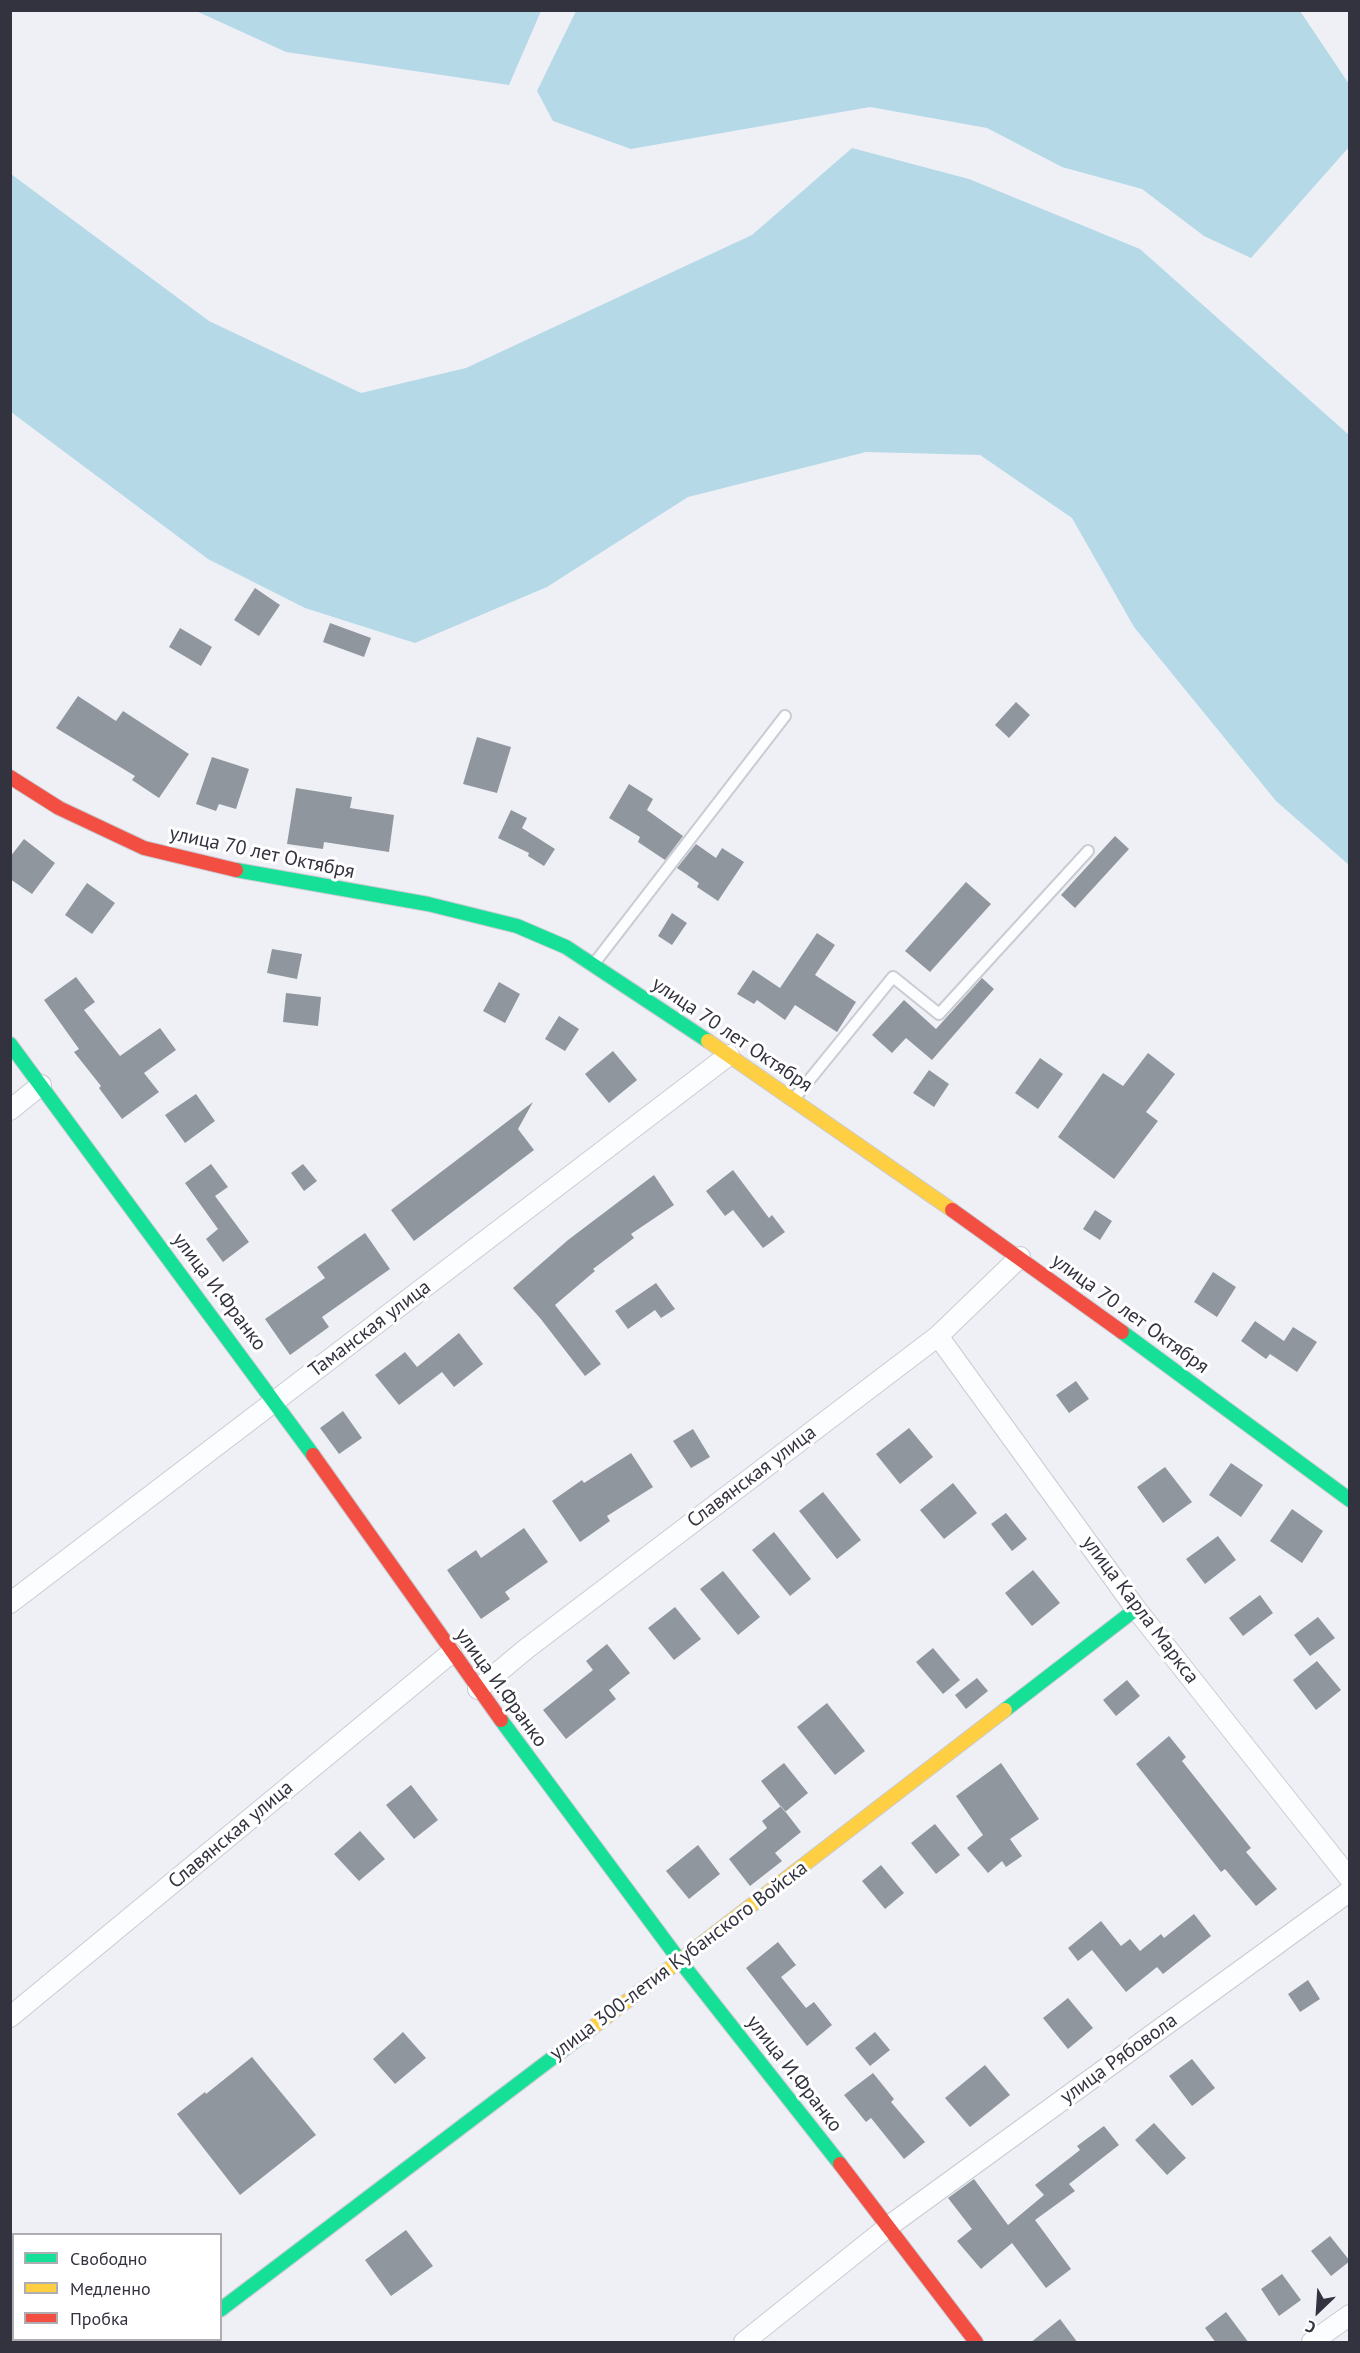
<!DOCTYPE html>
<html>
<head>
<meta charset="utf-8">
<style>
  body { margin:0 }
  #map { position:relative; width:1360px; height:2353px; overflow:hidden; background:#eef0f6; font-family:"PT Sans",sans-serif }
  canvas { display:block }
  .frame { position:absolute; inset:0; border:12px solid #32333f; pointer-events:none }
  .legend { position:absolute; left:12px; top:2233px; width:210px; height:108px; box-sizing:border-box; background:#fff; border:2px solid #adadb2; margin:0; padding:8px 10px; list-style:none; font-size:18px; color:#32333f }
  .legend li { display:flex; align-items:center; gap:12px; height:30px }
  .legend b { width:30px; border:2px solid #adadb2 }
  .north { position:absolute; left:1288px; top:2281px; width:60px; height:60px; -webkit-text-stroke:4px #fff; paint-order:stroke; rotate:205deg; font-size:16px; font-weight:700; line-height:24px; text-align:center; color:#32333f }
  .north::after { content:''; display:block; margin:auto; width:21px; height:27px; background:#32333f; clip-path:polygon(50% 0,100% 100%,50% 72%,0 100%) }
</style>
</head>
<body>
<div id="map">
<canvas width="1360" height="2353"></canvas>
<div class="frame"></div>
<ul class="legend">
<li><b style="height:8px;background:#16e098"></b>Свободно</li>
<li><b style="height:8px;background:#ffcf43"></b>Медленно</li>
<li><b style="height:8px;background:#f24e42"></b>Пробка</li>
</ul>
<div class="north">С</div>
</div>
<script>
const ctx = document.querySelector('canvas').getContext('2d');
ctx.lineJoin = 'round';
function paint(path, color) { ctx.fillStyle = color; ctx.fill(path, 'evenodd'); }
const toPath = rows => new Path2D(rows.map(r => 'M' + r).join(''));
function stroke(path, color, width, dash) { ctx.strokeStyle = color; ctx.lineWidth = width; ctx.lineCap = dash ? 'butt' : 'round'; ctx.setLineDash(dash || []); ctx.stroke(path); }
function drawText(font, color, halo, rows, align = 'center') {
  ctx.font = font + ' "PT Sans",sans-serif'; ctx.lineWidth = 6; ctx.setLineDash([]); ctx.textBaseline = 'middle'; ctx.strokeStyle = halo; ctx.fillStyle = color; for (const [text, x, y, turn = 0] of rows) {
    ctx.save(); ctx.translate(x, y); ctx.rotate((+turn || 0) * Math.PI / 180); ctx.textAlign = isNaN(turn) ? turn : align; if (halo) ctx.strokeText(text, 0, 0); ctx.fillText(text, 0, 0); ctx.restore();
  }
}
paint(toPath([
  [196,11,541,11,509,85,286,52],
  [576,11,1300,11,1349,84,1349,147,1251,258,1204,236,1142,189,1062,167,987,128,870,107,631,149,553,121,537,91],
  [852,148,969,179,1140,249,1349,435,1349,865,1276,801,1134,627,1072,518,980,455,866,452,688,497,547,587,415,643,305,608,208,559,11,412,11,174,209,321,361,393,466,368,752,235]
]), '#b6d9e8');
paint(toPath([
  [255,588,280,605,259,636,234,620],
  [330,623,371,638,364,657,323,642],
  [180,628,212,647,201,666,169,647],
  [78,696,116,721,123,711,189,754,159,798,132,780,135,776,56,728],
  [1016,702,1030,715,1009,738,995,725],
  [477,737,511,747,497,793,463,784],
  [212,757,249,769,236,809,219,804,216,811,196,804],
  [629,784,653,799,647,810,683,836,665,860,638,842,640,837,609,818],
  [296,788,352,797,350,808,394,815,389,852,324,842,323,849,287,844],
  [511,810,527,818,522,828,555,849,544,866,528,856,529,853,498,838],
  [1115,836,1129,849,1075,908,1061,895],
  [24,839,55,863,32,894,10,879,10,857],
  [696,844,716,858,722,848,744,862,718,901,697,887,699,883,677,868],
  [966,882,991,904,930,972,905,951],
  [87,883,115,903,92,934,65,915],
  [672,913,687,923,672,945,658,936],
  [817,933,835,945,815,975,856,1002,837,1032,795,1005,785,1020,757,1000,754,1004,737,994,753,970,780,988],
  [272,949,302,954,297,979,267,973],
  [76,977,95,1002,84,1010,120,1056,160,1028,176,1050,144,1073,159,1092,122,1119,99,1088,101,1086,74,1052,79,1049,44,1000],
  [982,978,994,989,932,1060,906,1038,892,1053,872,1035,904,1000,936,1029],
  [499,982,520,994,505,1023,483,1011],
  [286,993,321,997,318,1026,283,1022],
  [559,1016,579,1029,565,1051,545,1039],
  [613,1051,637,1080,609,1103,585,1074],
  [1148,1053,1175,1074,1146,1112,1158,1121,1114,1179,1058,1137,1103,1073,1123,1086],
  [1040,1058,1063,1074,1038,1109,1015,1093],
  [929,1070,949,1084,934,1107,913,1093],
  [196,1094,215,1121,185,1143,165,1115],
  [533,1102,518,1129,534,1150,414,1241,391,1210],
  [211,1164,228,1187,215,1196,249,1242,223,1262,206,1239,218,1229,185,1183],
  [303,1164,317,1181,304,1191,291,1173],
  [733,1170,769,1218,772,1215,785,1232,763,1248,733,1210,725,1216,706,1191],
  [654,1175,674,1205,631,1234,634,1238,593,1269,595,1271,555,1305,601,1364,585,1376,540,1318,513,1288,568,1240],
  [1095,1210,1112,1221,1100,1240,1083,1229],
  [365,1233,390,1269,322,1317,329,1327,290,1355,265,1319,325,1278,317,1267],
  [1213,1272,1236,1287,1217,1317,1194,1302],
  [656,1283,675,1309,661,1318,655,1310,628,1329,615,1311],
  [1255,1321,1284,1341,1293,1327,1317,1342,1297,1372,1270,1354,1266,1359,1241,1341],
  [459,1333,483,1364,454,1387,442,1372,399,1405,375,1375,405,1352,417,1367],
  [1076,1381,1089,1399,1069,1413,1056,1395],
  [343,1411,362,1438,339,1454,320,1428],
  [909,1428,933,1457,900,1484,876,1454],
  [693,1429,710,1457,691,1468,673,1441],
  [631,1453,653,1487,607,1516,610,1521,580,1542,552,1501,582,1480,584,1483],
  [1231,1463,1263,1485,1241,1517,1209,1495],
  [1165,1467,1192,1502,1163,1523,1137,1487],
  [953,1483,977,1513,944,1539,920,1510],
  [823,1492,861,1540,837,1559,799,1511],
  [1292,1509,1323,1531,1302,1563,1270,1541],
  [1006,1513,1027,1539,1012,1551,991,1524],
  [524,1528,548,1562,505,1592,510,1599,481,1619,447,1570,476,1550,481,1558],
  [774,1532,811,1579,790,1596,752,1550],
  [1218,1536,1236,1560,1205,1584,1186,1559],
  [1033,1570,1060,1603,1032,1626,1005,1593],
  [723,1571,760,1617,738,1635,700,1589],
  [1260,1595,1273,1613,1243,1636,1229,1618],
  [675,1607,701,1639,674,1660,648,1628],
  [1318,1617,1335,1638,1310,1656,1294,1635],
  [607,1644,630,1673,609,1690,616,1699,566,1739,543,1710,593,1670,586,1661],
  [933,1648,960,1680,943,1694,916,1662],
  [1317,1661,1341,1690,1316,1710,1293,1680],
  [977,1678,988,1691,966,1709,955,1695],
  [1127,1680,1140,1696,1116,1716,1103,1700],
  [827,1703,865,1751,835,1775,797,1727],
  [1169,1736,1186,1757,1182,1761,1251,1848,1246,1852,1277,1889,1256,1906,1225,1869,1221,1872,1136,1764],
  [784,1763,808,1793,785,1812,761,1781],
  [1001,1763,1039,1819,1010,1839,1022,1856,1006,1867,1002,1861,988,1873,967,1848,983,1835,956,1796],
  [411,1785,438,1820,414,1839,386,1805],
  [781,1806,801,1832,775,1853,782,1861,750,1886,729,1859,767,1828,762,1821],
  [935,1824,960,1855,936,1874,911,1843],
  [360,1831,385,1859,359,1881,334,1854],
  [698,1845,720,1874,689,1899,666,1871],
  [881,1865,904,1893,885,1909,862,1881],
  [1194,1914,1211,1936,1163,1974,1157,1967,1126,1992,1092,1950,1078,1961,1068,1948,1101,1921,1121,1946,1130,1939,1140,1951,1161,1934,1164,1938],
  [778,1942,796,1965,781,1977,806,2008,814,2002,832,2025,807,2046,746,1968],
  [1308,1980,1320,1999,1300,2012,1288,1994],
  [1068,1998,1093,2028,1068,2049,1043,2018],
  [403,2032,426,2058,395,2084,373,2059],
  [875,2032,890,2050,870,2066,855,2048],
  [252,2057,316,2135,240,2195,177,2114,205,2092,206,2094],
  [1192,2059,1215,2088,1192,2106,1169,2076],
  [985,2065,1010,2095,970,2127,945,2098],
  [873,2073,894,2099,891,2102,925,2142,904,2159,871,2118,866,2122,844,2095],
  [1154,2123,1186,2158,1167,2175,1135,2140],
  [1104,2126,1119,2145,1069,2184,1075,2191,1035,2220,1071,2269,1046,2288,1012,2243,981,2269,957,2241,972,2229,948,2198,974,2179,1008,2225,1044,2195,1035,2185,1080,2150,1077,2146],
  [406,2230,433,2266,391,2296,365,2260],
  [1330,2236,1350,2261,1331,2276,1311,2251],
  [1282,2274,1301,2300,1279,2316,1261,2289],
  [1226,2312,1249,2343,1216,2343,1205,2328],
  [1060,2319,1078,2343,1030,2343]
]), '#90969e');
const lane = toPath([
  [593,965,785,716],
  [793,1100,893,977,939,1014,1088,851]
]);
const street = toPath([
  [10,1110,41,1085],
  [938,1336,1136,1609,1350,1879],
  [10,1603,729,1055],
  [478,1689,526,1649,938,1336,1020,1257],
  [10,2017,451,1653],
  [178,2342,182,2340],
  [744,2342,889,2226,1350,1891],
  [1312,2342,1350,2315]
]);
const fast = toPath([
  [236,870,428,904,517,926,566,947,708,1041],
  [10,1044,313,1455],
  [1122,1332,1350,1500],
  [1005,1710,1136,1609],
  [501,1720,680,1961,840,2164],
  [220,2310,592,2028]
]);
const slow = toPath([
  [708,1041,952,1210],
  [592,2028,1005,1710]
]);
const jam = toPath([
  [10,777,59,808,144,848,236,870],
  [952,1210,1122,1332],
  [313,1455,501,1720],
  [840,2164,976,2342]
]);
stroke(lane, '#cacbd3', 14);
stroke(street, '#cacbd3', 22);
stroke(fast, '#cacbd3', 16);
stroke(slow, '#cacbd3', 16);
stroke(jam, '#cacbd3', 16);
stroke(lane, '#fcfdfe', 10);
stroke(street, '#fcfdfe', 20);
stroke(fast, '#16e098', 14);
stroke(slow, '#ffcf43', 14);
stroke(jam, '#f24e42', 14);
drawText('20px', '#32333f', '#fff', [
  ["улица 70 лет Октября",262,853,12],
  ["улица 70 лет Октября",732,1035,34],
  ["улица И.Франко",219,1292,53],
  ["улица 70 лет Октября",1130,1314,36],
  ["Таманская улица",370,1329,-37],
  ["Славянская улица",752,1477,-37],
  ["улица Карла Маркса",1140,1610,53],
  ["улица И.Франко",501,1688,54],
  ["Славянская улица",231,1835,-40],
  ["улица 300-летия Кубанского Войска",679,1961,-37],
  ["улица Рябовола",1119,2059,-36],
  ["улица И.Франко",794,2074,52]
]);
</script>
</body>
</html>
